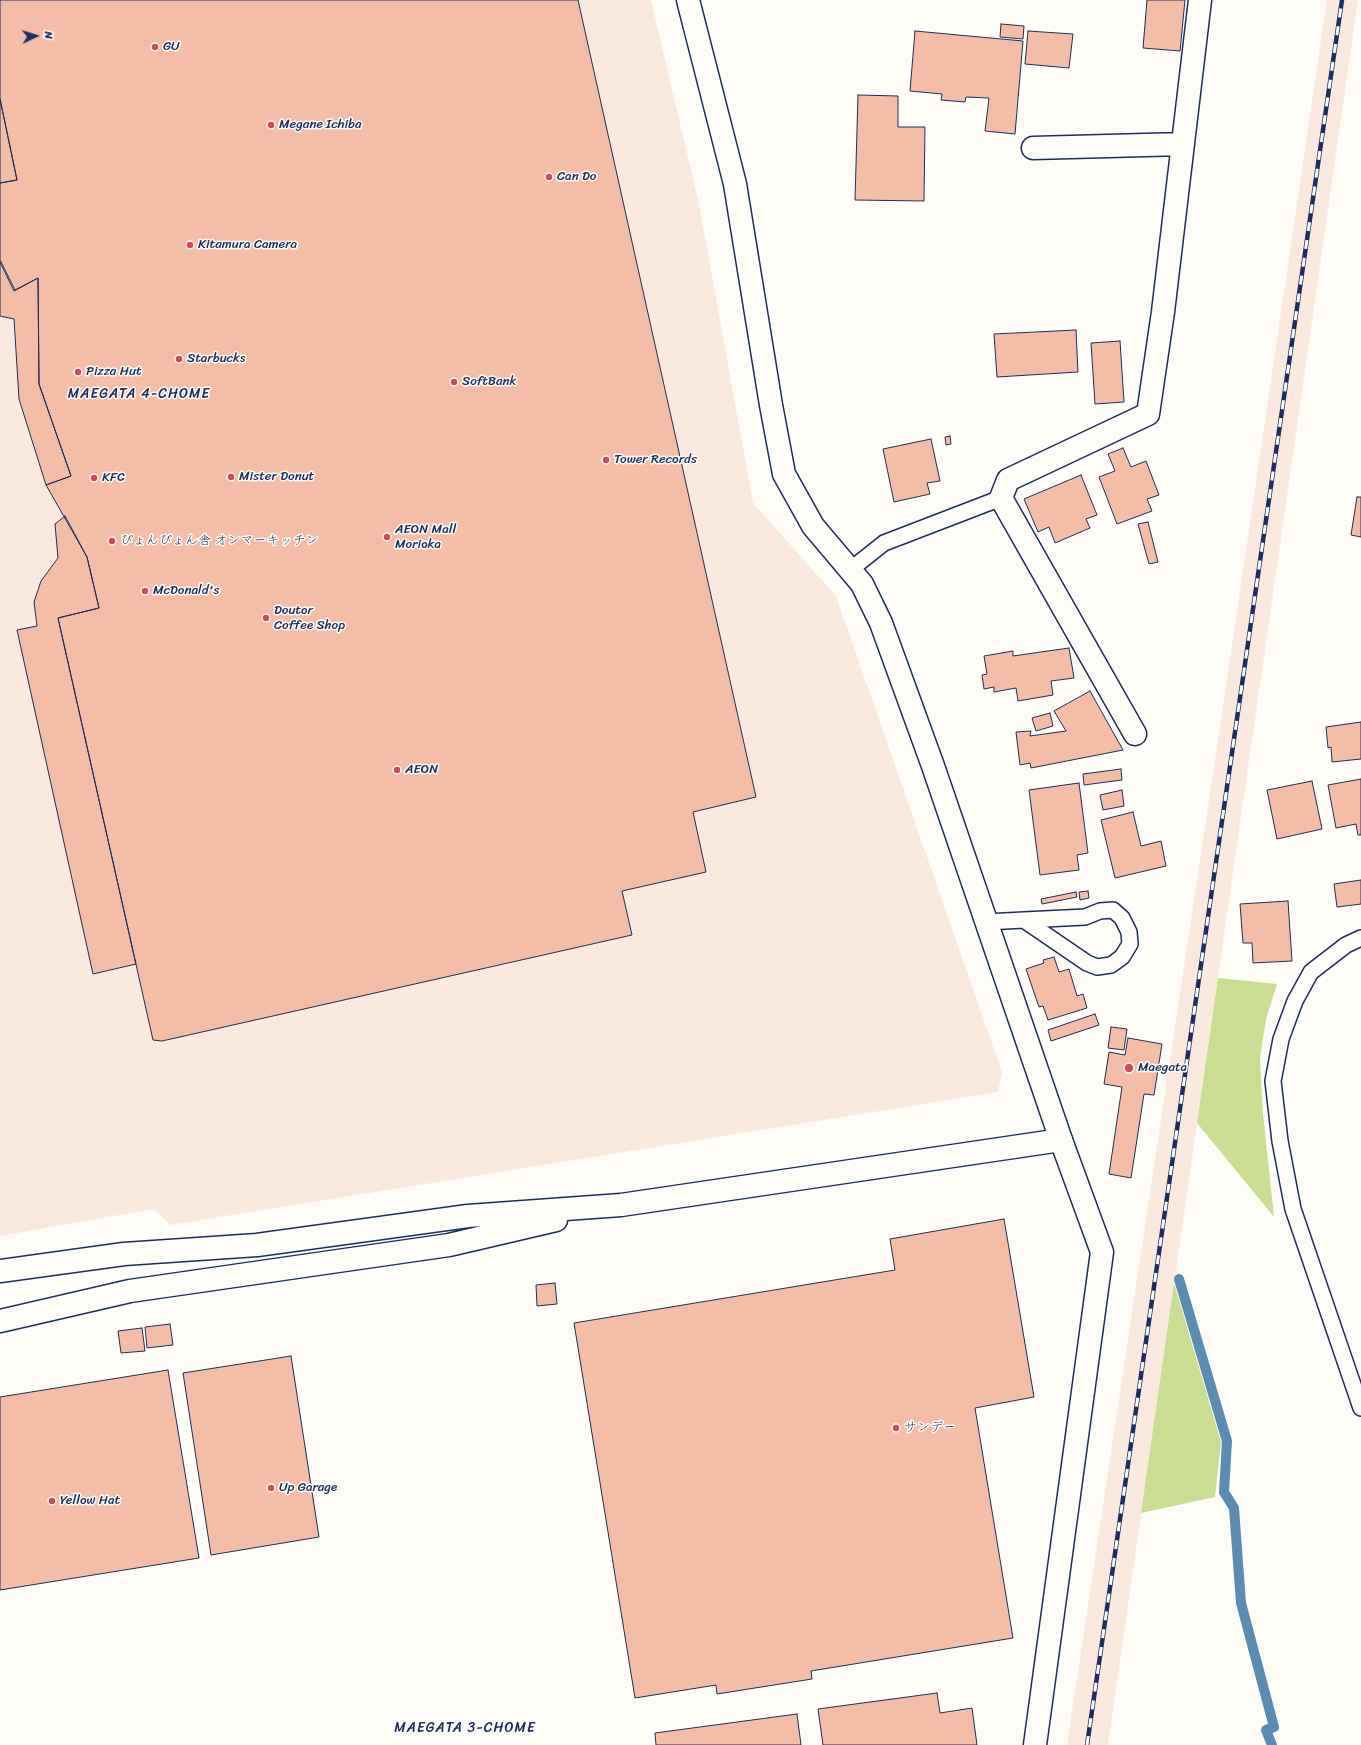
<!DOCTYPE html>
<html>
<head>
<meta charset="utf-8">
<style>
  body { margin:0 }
  #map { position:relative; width:1361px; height:1745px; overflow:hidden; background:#fdfcf7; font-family:Sriracha,sans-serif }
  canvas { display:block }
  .north { position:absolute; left:16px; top:16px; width:40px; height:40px; -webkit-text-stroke:3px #fdfcf7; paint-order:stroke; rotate:86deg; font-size:11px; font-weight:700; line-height:16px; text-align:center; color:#1b2f5e }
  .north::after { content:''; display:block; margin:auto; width:14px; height:18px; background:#1b2f5e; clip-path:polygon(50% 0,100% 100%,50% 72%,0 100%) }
</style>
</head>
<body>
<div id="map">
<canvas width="1361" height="1745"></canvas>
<div class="north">N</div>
</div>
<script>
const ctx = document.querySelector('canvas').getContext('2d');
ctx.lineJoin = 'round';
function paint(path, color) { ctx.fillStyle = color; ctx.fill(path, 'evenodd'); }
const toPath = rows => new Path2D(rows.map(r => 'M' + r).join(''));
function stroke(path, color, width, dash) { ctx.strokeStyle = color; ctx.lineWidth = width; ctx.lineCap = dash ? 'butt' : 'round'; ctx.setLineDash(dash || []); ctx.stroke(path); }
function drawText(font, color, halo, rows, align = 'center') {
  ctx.font = font + ' Sriracha,"Klee One",sans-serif'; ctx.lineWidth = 3; ctx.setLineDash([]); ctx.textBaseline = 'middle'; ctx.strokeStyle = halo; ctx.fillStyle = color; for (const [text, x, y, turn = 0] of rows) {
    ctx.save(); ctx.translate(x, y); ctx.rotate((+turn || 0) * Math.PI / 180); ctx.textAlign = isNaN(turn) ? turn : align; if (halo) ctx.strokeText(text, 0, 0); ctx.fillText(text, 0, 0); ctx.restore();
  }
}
paint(toPath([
  [0,0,651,0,699,204,753,503,836,596,1002,1072,998,1092,170,1225,154,1209,0,1236],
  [1327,0,1358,0,1108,1745,1067,1745,1217,747]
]), '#fae9df');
paint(toPath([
  [1218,978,1277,984,1266,1019,1260,1058,1263,1114,1274,1217,1197,1123],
  [1174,1283,1221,1442,1215,1497,1141,1513]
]), '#cbdd92');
stroke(toPath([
  [1179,1279,1227,1441,1224,1492,1234,1508,1241,1603,1274,1727,1266,1730,1272,1745]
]), '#5c8db1', 10);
const building = toPath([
  [0,0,578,0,756,797,693,812,706,872,622,891,632,935,162,1041,153,1040,58,618,99,608,87,557,46,485,71,476,39,384,38,278,15,290,0,260,0,183,17,180,0,99,0,0],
  [1147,0,1185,0,1180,51,1143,48,1147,0],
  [1001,24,1024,26,1023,39,1000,37,1001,24],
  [915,31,1023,41,1015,134,985,131,989,98,966,97,965,102,941,100,942,94,910,91,915,31],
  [1028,31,1073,34,1069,68,1025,64,1028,31],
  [858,95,898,96,898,127,925,127,924,201,855,200,858,95],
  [0,99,17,180,0,183,0,99],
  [0,262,14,291,38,278,39,384,71,476,46,485,19,399,14,319,0,316,0,262],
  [1076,330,1078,372,997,377,994,334,1076,330],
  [1120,341,1124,402,1095,404,1091,343,1120,341],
  [950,436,951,444,946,445,945,437,950,436],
  [931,439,940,481,927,483,930,494,894,502,883,449,931,439],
  [1123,448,1131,467,1146,461,1159,495,1147,499,1152,511,1117,524,1099,477,1115,471,1108,454,1123,448],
  [1081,475,1097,515,1086,519,1090,528,1055,543,1049,527,1038,532,1024,499,1081,475],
  [1357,497,1361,497,1361,537,1351,535,1357,497],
  [65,516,87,557,99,608,58,618,136,964,93,974,17,630,37,626,34,602,41,581,58,558,55,524,65,516],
  [1148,522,1158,562,1149,564,1138,524,1148,522],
  [1069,648,1074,678,1051,681,1053,695,1018,701,1016,688,994,692,994,687,984,689,982,675,987,674,984,656,1013,651,1013,656,1069,648],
  [1090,691,1123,750,1031,768,1030,763,1020,765,1016,732,1031,731,1030,736,1066,731,1054,711,1090,691],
  [1050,713,1053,726,1036,731,1032,718,1050,713],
  [1361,722,1361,759,1332,762,1331,747,1328,748,1326,727,1361,722],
  [1121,769,1122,780,1084,785,1083,774,1121,769],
  [1361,779,1361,835,1358,835,1356,824,1336,828,1328,785,1361,779],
  [1312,781,1322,829,1277,839,1267,790,1312,781],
  [1079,783,1088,853,1077,855,1079,870,1040,875,1029,790,1079,783],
  [1122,790,1124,806,1103,810,1100,795,1122,790],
  [1133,812,1141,846,1161,841,1166,866,1115,878,1101,820,1133,812],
  [1361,880,1361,904,1337,907,1334,884,1361,880],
  [1088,891,1089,898,1080,900,1079,892,1088,891],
  [1076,892,1077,897,1042,904,1041,899,1076,892],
  [1288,901,1292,961,1253,963,1252,943,1243,943,1240,904,1288,901],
  [1054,957,1059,972,1069,969,1077,996,1083,994,1087,1008,1048,1020,1043,1006,1039,1007,1026,969,1044,963,1043,960,1054,957],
  [1095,1014,1099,1025,1051,1041,1048,1030,1095,1014],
  [1111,1027,1127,1029,1124,1050,1108,1048,1111,1027],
  [1128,1038,1162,1044,1154,1095,1144,1094,1131,1178,1109,1174,1122,1087,1104,1084,1109,1052,1125,1055,1128,1038],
  [1004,1219,1034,1397,975,1408,1013,1638,811,1671,812,1679,717,1694,716,1685,635,1698,574,1323,895,1270,890,1239,1004,1219],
  [555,1283,557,1304,537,1306,536,1285,555,1283],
  [170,1324,173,1345,147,1348,145,1327,170,1324],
  [142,1328,145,1351,121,1353,118,1331,142,1328],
  [291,1356,319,1537,211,1555,183,1373,291,1356],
  [168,1370,199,1558,0,1590,0,1397,168,1370],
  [937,1693,940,1713,972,1708,977,1745,823,1745,818,1709,937,1693],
  [797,1714,801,1745,656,1745,655,1733,797,1714]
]);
paint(building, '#f4bda8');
stroke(building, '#1b2f5e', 1);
const lane = toPath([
  [850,570,884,543,1001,498],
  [986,922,1024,920,1085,917,1100,911,1113,910,1122,918,1129,932,1130,944,1122,957,1111,965,1097,967,1087,963,1024,920],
  [1361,938,1346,945,1311,972,1295,1001,1281,1039,1273,1081,1280,1141,1293,1209,1361,1408]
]);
const street = toPath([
  [688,0,735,184,771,405,784,474,813,526,862,584,881,623,933,766,1061,1140,1102,1252,1035,1745],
  [1033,148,1183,144],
  [1135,734,1001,498,1008,480,1148,414,1163,312,1200,0]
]);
const secondary = toPath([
  [0,1271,124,1254,257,1245,468,1216,621,1205,1061,1140],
  [0,1321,130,1291,449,1245,556,1220]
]);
stroke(lane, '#1b2f5e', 18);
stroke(street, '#1b2f5e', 25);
stroke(secondary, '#1b2f5e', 25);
stroke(lane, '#fdfcf7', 15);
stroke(street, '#fdfcf7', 22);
stroke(secondary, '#fdfcf7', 22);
const rail = toPath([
  [1087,1745,1342,0]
]);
stroke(rail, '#1b2f5e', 4.5);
stroke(rail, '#fdfcf7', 3, [9]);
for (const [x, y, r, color] of [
  [155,47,4,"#d1495b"],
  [271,125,4,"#d1495b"],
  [549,177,4,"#d1495b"],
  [190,245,4,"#d1495b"],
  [179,359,4,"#d1495b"],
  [78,372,4,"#d1495b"],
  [454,382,4,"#d1495b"],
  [606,460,4,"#d1495b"],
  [231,477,4,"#d1495b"],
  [94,478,4,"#d1495b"],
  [387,537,4,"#d1495b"],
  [112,541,4,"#d1495b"],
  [145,591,4,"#d1495b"],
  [266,618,4,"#d1495b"],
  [397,770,4,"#d1495b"],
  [1129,1068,5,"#d1495b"],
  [896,1428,4,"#d1495b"],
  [271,1488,4,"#d1495b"],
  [52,1501,4,"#d1495b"]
]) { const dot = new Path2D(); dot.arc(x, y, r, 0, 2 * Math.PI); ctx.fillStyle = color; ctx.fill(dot); stroke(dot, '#fdfcf7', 1.5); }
drawText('13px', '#1b2f5e', '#fdfcf7', [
  ["GU",163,47],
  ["Megane Ichiba",279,125],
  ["Can Do",557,177],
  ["Kitamura Camera",198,245],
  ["Starbucks",187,359],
  ["Pizza Hut",86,372],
  ["SoftBank",462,382],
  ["Tower Records",614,460],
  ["Mister Donut",239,477],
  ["KFC",102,478],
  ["AEON Mall",395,530],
  ["Morioka",395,545],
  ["ぴょんぴょん舎 オンマーキッチン",120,541],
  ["McDonald's",153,591],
  ["Doutor",274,611],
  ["Coffee Shop",274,626],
  ["AEON",405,770],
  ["Maegata",1138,1068],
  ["サンデー",904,1428],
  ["Up Garage",279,1488],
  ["Yellow Hat",60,1501]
], 'left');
ctx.letterSpacing = '1px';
drawText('14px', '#1b2f5e', '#fdfcf7', [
  ["MAEGATA 4-CHOME",139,394],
  ["MAEGATA 3-CHOME",465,1728]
]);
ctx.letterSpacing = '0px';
</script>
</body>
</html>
